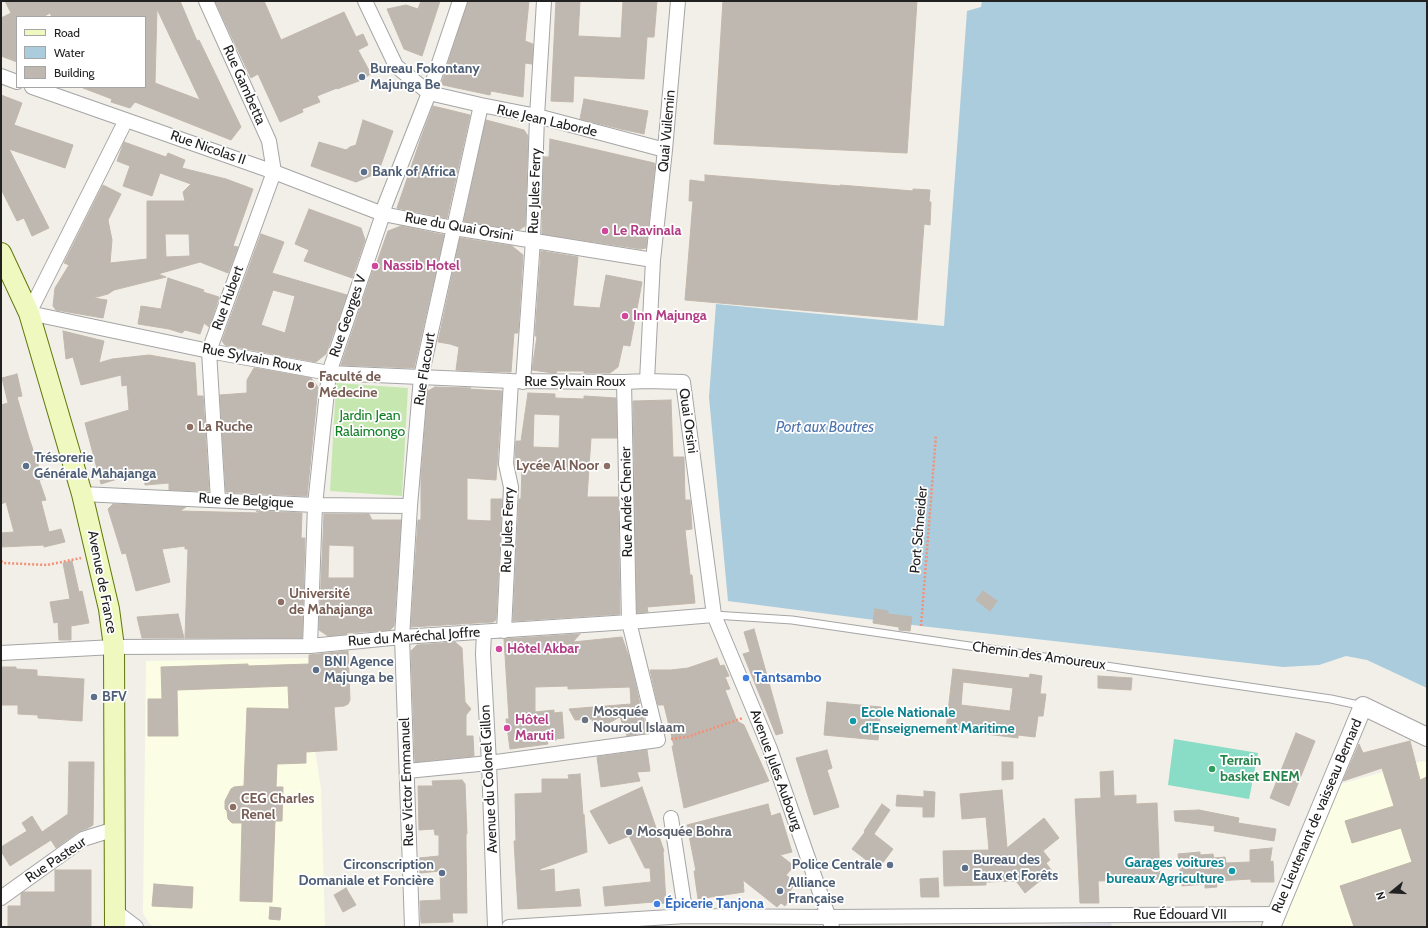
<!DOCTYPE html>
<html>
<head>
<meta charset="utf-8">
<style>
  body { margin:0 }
  #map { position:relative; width:1428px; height:928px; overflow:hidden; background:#f1efe8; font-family:Cabin,sans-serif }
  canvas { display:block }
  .frame { position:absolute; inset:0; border:2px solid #212121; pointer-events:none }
  .legend { position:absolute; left:16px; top:16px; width:130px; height:72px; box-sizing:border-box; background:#fff; border:1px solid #a6a6a6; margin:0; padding:5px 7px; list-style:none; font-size:12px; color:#212121 }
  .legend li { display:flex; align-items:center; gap:8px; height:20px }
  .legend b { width:20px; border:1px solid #a6a6a6 }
  .north { position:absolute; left:1372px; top:872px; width:40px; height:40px; -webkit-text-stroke:3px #fff; paint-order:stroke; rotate:252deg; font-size:11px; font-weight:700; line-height:16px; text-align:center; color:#212121 }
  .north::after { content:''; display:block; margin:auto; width:14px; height:18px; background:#212121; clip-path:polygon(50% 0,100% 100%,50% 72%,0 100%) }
</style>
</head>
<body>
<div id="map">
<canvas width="1428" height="928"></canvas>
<div class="frame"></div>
<ul class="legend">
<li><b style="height:5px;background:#eff8bf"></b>Road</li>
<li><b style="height:11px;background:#aaccdc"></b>Water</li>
<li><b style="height:11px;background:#beb8b1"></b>Building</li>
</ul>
<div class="north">N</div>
</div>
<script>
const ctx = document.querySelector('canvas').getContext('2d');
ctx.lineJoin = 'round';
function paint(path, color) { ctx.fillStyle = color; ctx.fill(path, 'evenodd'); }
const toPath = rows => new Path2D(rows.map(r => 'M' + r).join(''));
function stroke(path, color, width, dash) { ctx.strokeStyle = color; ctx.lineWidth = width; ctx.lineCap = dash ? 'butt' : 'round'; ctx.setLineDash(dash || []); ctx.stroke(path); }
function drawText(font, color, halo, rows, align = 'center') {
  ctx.font = font + ' Cabin,sans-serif'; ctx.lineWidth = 3.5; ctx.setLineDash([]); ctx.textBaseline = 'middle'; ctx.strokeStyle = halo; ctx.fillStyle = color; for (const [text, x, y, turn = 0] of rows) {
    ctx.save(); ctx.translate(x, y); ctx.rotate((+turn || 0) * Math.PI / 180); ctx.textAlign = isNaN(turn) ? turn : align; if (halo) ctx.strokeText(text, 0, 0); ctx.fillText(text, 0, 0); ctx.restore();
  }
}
paint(toPath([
  [308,658,314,743,321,789,325,927,154,927,150,924,143,914,146,661],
  [1423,761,1427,762,1427,927,1278,927,1337,785]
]), '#fbfee4');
paint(toPath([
  [336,383,408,388,402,496,330,491]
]), '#c6e8b0');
paint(toPath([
  [1174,739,1258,753,1249,799,1168,785]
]), '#89dcc5');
paint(toPath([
  [1111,923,1112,927,1041,927,1041,926]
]), '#dddce7');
paint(toPath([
  [982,1,1427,1,1427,688,1367,660,1346,656,1319,665,1283,667,921,626,728,601,709,397,716,304,944,326,967,11,981,7]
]), '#aaccdc');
const building = toPath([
  [5,1,180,1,197,41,199,40,241,127,231,140,135,102,130,108,111,102,112,99,83,88,145,87,145,17,52,17,50,13,43,17,17,17,17,62,1,56,1,18,11,13,5,1],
  [157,9,200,100,155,83,157,9],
  [215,1,264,1,281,40,344,12,356,37,363,34,368,45,358,50,371,74,359,81,337,89,337,88,317,96,320,102,302,109,303,112,280,122,258,74,251,78,215,1],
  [421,1,440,1,422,56,404,49,387,9,406,5,418,9,421,1],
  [468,1,529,1,525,41,533,44,532,64,525,63,523,97,491,91,490,95,443,85,442,82,468,1],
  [556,1,580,1,578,36,621,38,623,1,657,1,654,37,647,37,644,79,574,76,573,102,551,101,556,1],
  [723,1,917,1,907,153,714,144,723,1],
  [1,95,22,103,14,125,73,145,65,168,9,149,49,228,32,236,24,218,17,221,1,189,1,95],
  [584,99,648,111,644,134,621,129,580,119,584,99],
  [433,106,470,115,447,218,397,208,421,138,433,106],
  [363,120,393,131,378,173,356,182,311,166,319,142,346,150,350,147,356,145,363,120],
  [486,120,524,130,528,136,525,226,519,230,464,221,486,120],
  [550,139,654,163,655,164,646,248,641,249,542,234,544,157,549,157,550,139],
  [124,142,166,157,168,153,185,160,182,168,226,179,253,189,233,246,238,247,228,273,200,262,158,274,166,277,114,290,108,294,93,298,107,300,103,318,56,310,53,306,55,288,69,265,64,263,103,185,121,194,108,220,112,240,110,263,147,259,147,201,185,201,183,192,191,184,160,173,152,196,123,186,130,166,117,161,124,142],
  [165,234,189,234,190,256,166,257,165,234],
  [705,175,840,186,840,185,913,191,913,189,930,190,929,202,931,202,930,225,924,224,917,320,685,300,693,201,689,201,690,180,705,182,705,175],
  [309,209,361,228,365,240,352,278,304,261,309,250,295,244,309,209],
  [401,226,444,235,414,368,341,365,375,264,376,265,388,231,401,226],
  [261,234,284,242,272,273,347,295,326,354,316,362,225,345,222,341,261,234],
  [273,290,295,296,285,333,261,325,273,290],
  [460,238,512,246,523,255,518,333,514,333,511,372,456,370,459,347,450,344,438,342,460,238],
  [541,251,578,257,573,306,600,308,606,275,642,282,630,346,623,345,618,367,610,373,584,373,584,371,557,371,556,373,553,373,532,370,537,336,535,336,541,251],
  [168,278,204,290,203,292,219,297,209,327,204,323,200,334,185,330,182,333,169,329,138,324,141,306,161,309,168,278],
  [63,331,104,341,99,363,112,359,149,355,195,363,197,396,203,396,209,491,169,490,169,483,145,485,144,471,101,484,85,423,129,410,127,385,122,386,121,375,81,385,73,357,66,359,63,331],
  [254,368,311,378,318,387,307,496,226,492,220,395,247,393,247,380,254,368],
  [17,374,22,396,17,397,29,438,43,479,39,480,46,500,41,501,49,532,61,529,65,542,44,547,44,545,1,547,1,533,14,532,6,502,1,504,1,405,8,403,2,378,17,374],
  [435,387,471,388,468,389,502,391,496,480,467,478,467,520,491,521,491,499,502,499,496,620,493,622,411,627,418,520,421,520,421,478,428,391,435,387],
  [528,393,555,394,555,398,584,399,584,396,616,398,617,438,591,438,587,497,618,497,620,614,513,621,519,499,521,499,522,465,515,465,516,441,521,441,528,393],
  [534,414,560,415,559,448,533,447,534,414],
  [671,400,673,457,684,457,685,500,690,500,692,529,685,530,690,575,692,575,695,603,647,607,648,612,637,613,633,401,671,400],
  [113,504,186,507,180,511,260,513,256,511,302,513,301,538,305,538,302,638,185,638,188,549,185,549,185,546,162,549,170,582,136,591,126,553,122,554,108,509,113,504],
  [324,514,369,514,372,520,401,520,394,626,390,630,347,633,347,634,328,636,319,630,324,514],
  [329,545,354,546,354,578,328,578,329,545],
  [72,561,79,592,82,591,89,623,71,626,71,640,59,640,58,622,54,623,50,602,70,599,63,563,72,561],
  [983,591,997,601,990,611,976,600,983,591],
  [875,609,888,611,888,614,912,617,910,631,899,630,899,627,873,623,875,609],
  [178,614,184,638,142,638,137,617,178,614],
  [754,629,783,733,776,735,743,654,750,652,744,632,754,629],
  [580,634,573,642,622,637,630,660,640,704,639,704,647,730,645,731,645,733,627,736,620,717,594,731,592,719,575,720,569,709,631,704,630,687,568,689,568,686,535,687,535,712,554,710,554,713,562,712,564,738,556,739,556,740,547,741,548,744,510,749,506,719,509,719,504,639,580,634],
  [455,642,462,648,465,702,471,709,466,715,466,736,473,736,474,756,415,762,411,651,417,645,455,642],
  [348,651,350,700,348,704,344,706,334,707,337,750,306,752,306,763,277,764,276,787,283,787,282,821,275,821,272,902,240,901,242,823,232,823,228,819,227,811,225,809,225,801,231,789,234,787,244,786,247,708,289,709,288,686,177,690,178,736,148,736,148,699,162,699,161,667,248,664,248,666,309,664,309,655,348,651],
  [717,658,720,666,724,665,729,676,725,677,730,689,725,690,737,721,744,725,769,781,684,808,672,746,674,746,664,705,658,705,650,670,671,670,688,668,717,658],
  [1,667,16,667,16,669,37,670,37,676,84,679,82,721,38,718,38,715,18,714,18,705,1,705,1,667],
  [953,669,1029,678,1030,674,1042,676,1040,694,1046,694,1043,716,1038,716,1035,737,1018,735,1018,738,946,729,953,669],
  [963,682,1013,688,1010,711,961,705,963,682],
  [1098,676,1132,678,1131,690,1098,688,1098,676],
  [827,702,881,707,878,740,824,735,827,702],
  [1296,733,1315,741,1289,806,1270,798,1296,733],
  [1410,741,1420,780,1427,777,1427,927,1354,927,1340,886,1412,862,1401,828,1352,843,1345,821,1394,806,1382,768,1343,781,1359,744,1363,753,1410,741],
  [647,750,650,771,637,772,640,781,601,787,597,757,647,750],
  [827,750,832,768,827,770,839,807,814,815,796,758,827,750],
  [69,762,94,762,93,825,88,828,78,832,56,848,51,840,10,866,1,851,1,847,27,831,22,823,32,816,42,832,68,814,69,762],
  [1002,762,1013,762,1013,779,1002,780,1002,762],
  [1113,771,1114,796,1136,795,1136,804,1157,803,1160,879,1098,881,1099,903,1080,903,1075,799,1101,798,1100,772,1113,771],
  [580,774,583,815,584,814,587,852,540,869,540,871,554,869,555,892,579,889,581,906,518,909,514,841,516,841,515,794,542,793,542,779,569,779,568,775,580,774],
  [462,780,465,784,467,834,466,834,466,845,467,913,452,913,453,922,421,923,420,901,441,900,440,871,420,873,419,858,439,856,439,835,435,835,434,829,419,830,418,786,433,786,432,781,462,780],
  [642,787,664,851,663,852,666,903,653,904,653,902,605,906,603,887,651,882,650,868,645,868,629,836,609,844,590,811,642,787],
  [1002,790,1007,848,1044,818,1059,838,1043,851,1050,860,1046,863,1052,871,1025,893,1016,881,986,882,986,885,944,886,943,851,989,850,986,817,962,819,960,794,1002,790],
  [924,791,935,792,934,817,923,817,923,807,896,806,897,795,924,797,924,791],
  [768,804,771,816,780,813,792,852,780,855,794,866,786,875,796,883,790,891,794,894,785,906,781,903,777,907,743,880,744,892,698,899,694,871,696,871,687,825,768,804],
  [882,804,890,810,874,834,893,849,878,869,852,849,865,832,864,831,882,804],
  [1199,810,1239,818,1238,823,1276,829,1274,841,1214,831,1215,826,1175,821,1174,811,1199,810],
  [1272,848,1270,862,1273,861,1274,882,1251,882,1251,879,1216,881,1217,887,1205,888,1205,884,1182,886,1178,854,1200,852,1200,855,1213,854,1214,858,1225,857,1226,863,1250,862,1250,850,1272,848],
  [55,870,91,870,91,927,8,927,8,906,21,906,21,894,23,892,55,892,55,870],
  [938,878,939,897,921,897,920,879,938,878],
  [154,884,193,887,192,908,152,906,154,884],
  [346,888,356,905,343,912,334,895,346,888],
  [270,907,281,908,280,920,269,919,270,907]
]);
paint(building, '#beb8b1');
stroke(building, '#c2b7ab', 1);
const service = toPath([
  [714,615,792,620,1331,699,1363,706]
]);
const minor = toPath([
  [206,1,269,141,274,172,209,351,218,500],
  [365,1,396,66,429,93,481,105,537,116,665,150],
  [678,1,665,150,653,260,647,381,683,382,714,615,770,749,832,927],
  [1,76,17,82],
  [32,87,274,172,383,214,454,228,653,260],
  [126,120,29,313,209,351,329,373,511,381,624,382,647,381],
  [523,382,533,240,537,116,544,1],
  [82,494,315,505,410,506],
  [504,631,511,487,506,464,511,381],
  [484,632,483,654,489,763,495,927],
  [310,646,315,505,329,373,383,214,385,205,429,93,460,1],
  [1,653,114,647,310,646,402,637,629,622,714,615],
  [407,771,489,763,658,740,629,622,624,382],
  [671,818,686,916],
  [1,898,83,839,115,829],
  [115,911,136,927],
  [412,927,402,637,410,506,421,377,481,105],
  [509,927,686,916,829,917,1275,914]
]);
const tertiary = toPath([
  [1271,927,1363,706,1427,737]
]);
const secondary = toPath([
  [1,253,29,313,82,494,109,609,114,647,115,927]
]);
stroke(service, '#a5a5a5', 9);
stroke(minor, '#a5a5a5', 16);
stroke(tertiary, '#a5a5a5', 20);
stroke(secondary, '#607709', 22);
stroke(toPath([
  [1,561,3,563,47,565,81,558],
  [921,626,936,435],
  [671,739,687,737,743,718]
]), '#f58f75', 2.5, [2, 2]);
stroke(service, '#fff', 7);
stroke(minor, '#fff', 14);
stroke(tertiary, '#fff', 18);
stroke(secondary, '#eff8bf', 20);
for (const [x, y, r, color] of [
  [362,77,4,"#5c6f8a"],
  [364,172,4,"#5c6f8a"],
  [605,231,4,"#d1479c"],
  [375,266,4,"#d1479c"],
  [625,316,4,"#d1479c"],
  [311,385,4,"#8d6e63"],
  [190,427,4,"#8d6e63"],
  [26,466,4,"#5c6f8a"],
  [607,466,4,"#8d6e63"],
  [281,602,4,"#8d6e63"],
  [499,649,4,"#d1479c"],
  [316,670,4,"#5c6f8a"],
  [746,678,4,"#3f7fe0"],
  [94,697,4,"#5c6f8a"],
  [585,720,4,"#6b7280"],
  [853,721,4,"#0f9aa8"],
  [507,728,4,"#d1479c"],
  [1212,769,4,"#2e9e5b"],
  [233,807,4,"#8d6e63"],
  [629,832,4,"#6b7280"],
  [890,865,4,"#5c6f8a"],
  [965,868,4,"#5c6f8a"],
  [1232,871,4,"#0f9aa8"],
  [442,873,4,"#5c6f8a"],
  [780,891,4,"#5c6f8a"],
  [657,904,4,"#3f7fe0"]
]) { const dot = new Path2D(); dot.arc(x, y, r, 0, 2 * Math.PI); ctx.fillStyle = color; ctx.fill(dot); stroke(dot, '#fff', 1.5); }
drawText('bold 14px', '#4e5e75', '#fff', [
  ["Bureau Fokontany",370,69],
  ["Majunga Be",370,85],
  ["Bank of Africa",372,172],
  ["Trésorerie",34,458],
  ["Générale Mahajanga",34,474],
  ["BNI Agence",324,662],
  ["Majunga be",324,678],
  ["BFV",102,697],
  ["Bureau des",973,860],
  ["Eaux et Forêts",973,876],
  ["Circonscription",434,865,"right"],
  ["Domaniale et Foncière",434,881,"right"],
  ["Police Centrale",882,865,"right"],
  ["Alliance",788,883],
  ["Française",788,899]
], 'left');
drawText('14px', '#212121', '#fff', [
  ["Rue Gambetta",244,85,66],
  ["Rue Jean Laborde",547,121,13],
  ["Quai Vuilemin",667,131,-85],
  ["Rue Nicolas II",208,148,19],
  ["Rue Jules Ferry",535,191,-88],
  ["Rue du Quai Orsini",459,227,10],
  ["Rue Hubert",228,298,-70],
  ["Rue Georges V",348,316,-71],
  ["Rue Sylvain Roux",252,358,11],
  ["Rue Flacourt",425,369,-81],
  ["Rue Sylvain Roux",575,382],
  ["Quai Orsini",688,421,82],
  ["Rue de Belgique",246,501,3],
  ["Rue André Chenier",627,502,-91],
  ["Rue Jules Ferry",508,530,-88],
  ["Port Schneider",919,530,-85],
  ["Avenue de France",102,582,79],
  ["Rue du Maréchal Joffre",414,637,-4],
  ["Chemin des Amoureux",1039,656,8],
  ["Avenue Jules Aubourg",776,770,70],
  ["Avenue du Colonel Gillon",489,779,-93],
  ["Rue Victor Emmanuel",407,782,-92],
  ["Rue Lieutenant de vaisseau Bernard",1317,816,-67],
  ["Rue Pasteur",56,860,-34],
  ["Rue Édouard VII",1180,915]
]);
drawText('bold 14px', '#b23c85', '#fff', [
  ["Le Ravinala",613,231],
  ["Nassib Hotel",383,266],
  ["Inn Majunga",633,316],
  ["Hôtel Akbar",507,649],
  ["Hôtel",515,720],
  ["Maruti",515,736]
], 'left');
drawText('bold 14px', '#785e54', '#fff', [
  ["Faculté de",319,377],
  ["Médecine",319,393],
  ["La Ruche",198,427],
  ["Lycée Al Noor",599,466,"right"],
  ["Université",289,594],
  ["de Mahajanga",289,610],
  ["CEG Charles",241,799],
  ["Renel",241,815]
], 'left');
drawText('14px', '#107e24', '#fff', [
  ["Jardin Jean",370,416],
  ["Ralaimongo",370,432]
]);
drawText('bold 14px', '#366cbe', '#fff', [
  ["Tantsambo",754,678],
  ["Épicerie Tanjona",665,904]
], 'left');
drawText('bold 14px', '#5b616d', '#fff', [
  ["Mosquée",593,712],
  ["Nouroul Islaam",593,728],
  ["Mosquée Bohra",637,832]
], 'left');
drawText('bold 14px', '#0d838f', '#fff', [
  ["Ecole Nationale",861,713],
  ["d'Enseignement Maritime",861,729],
  ["Garages voitures",1224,863,"right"],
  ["bureaux Agriculture",1224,879,"right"]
], 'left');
drawText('bold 14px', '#27864d', '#fff', [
  ["Terrain",1220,761],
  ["basket ENEM",1220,777]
], 'left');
drawText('italic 15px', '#5075ae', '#fff', [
  ["Port aux Boutres",825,428]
]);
</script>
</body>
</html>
